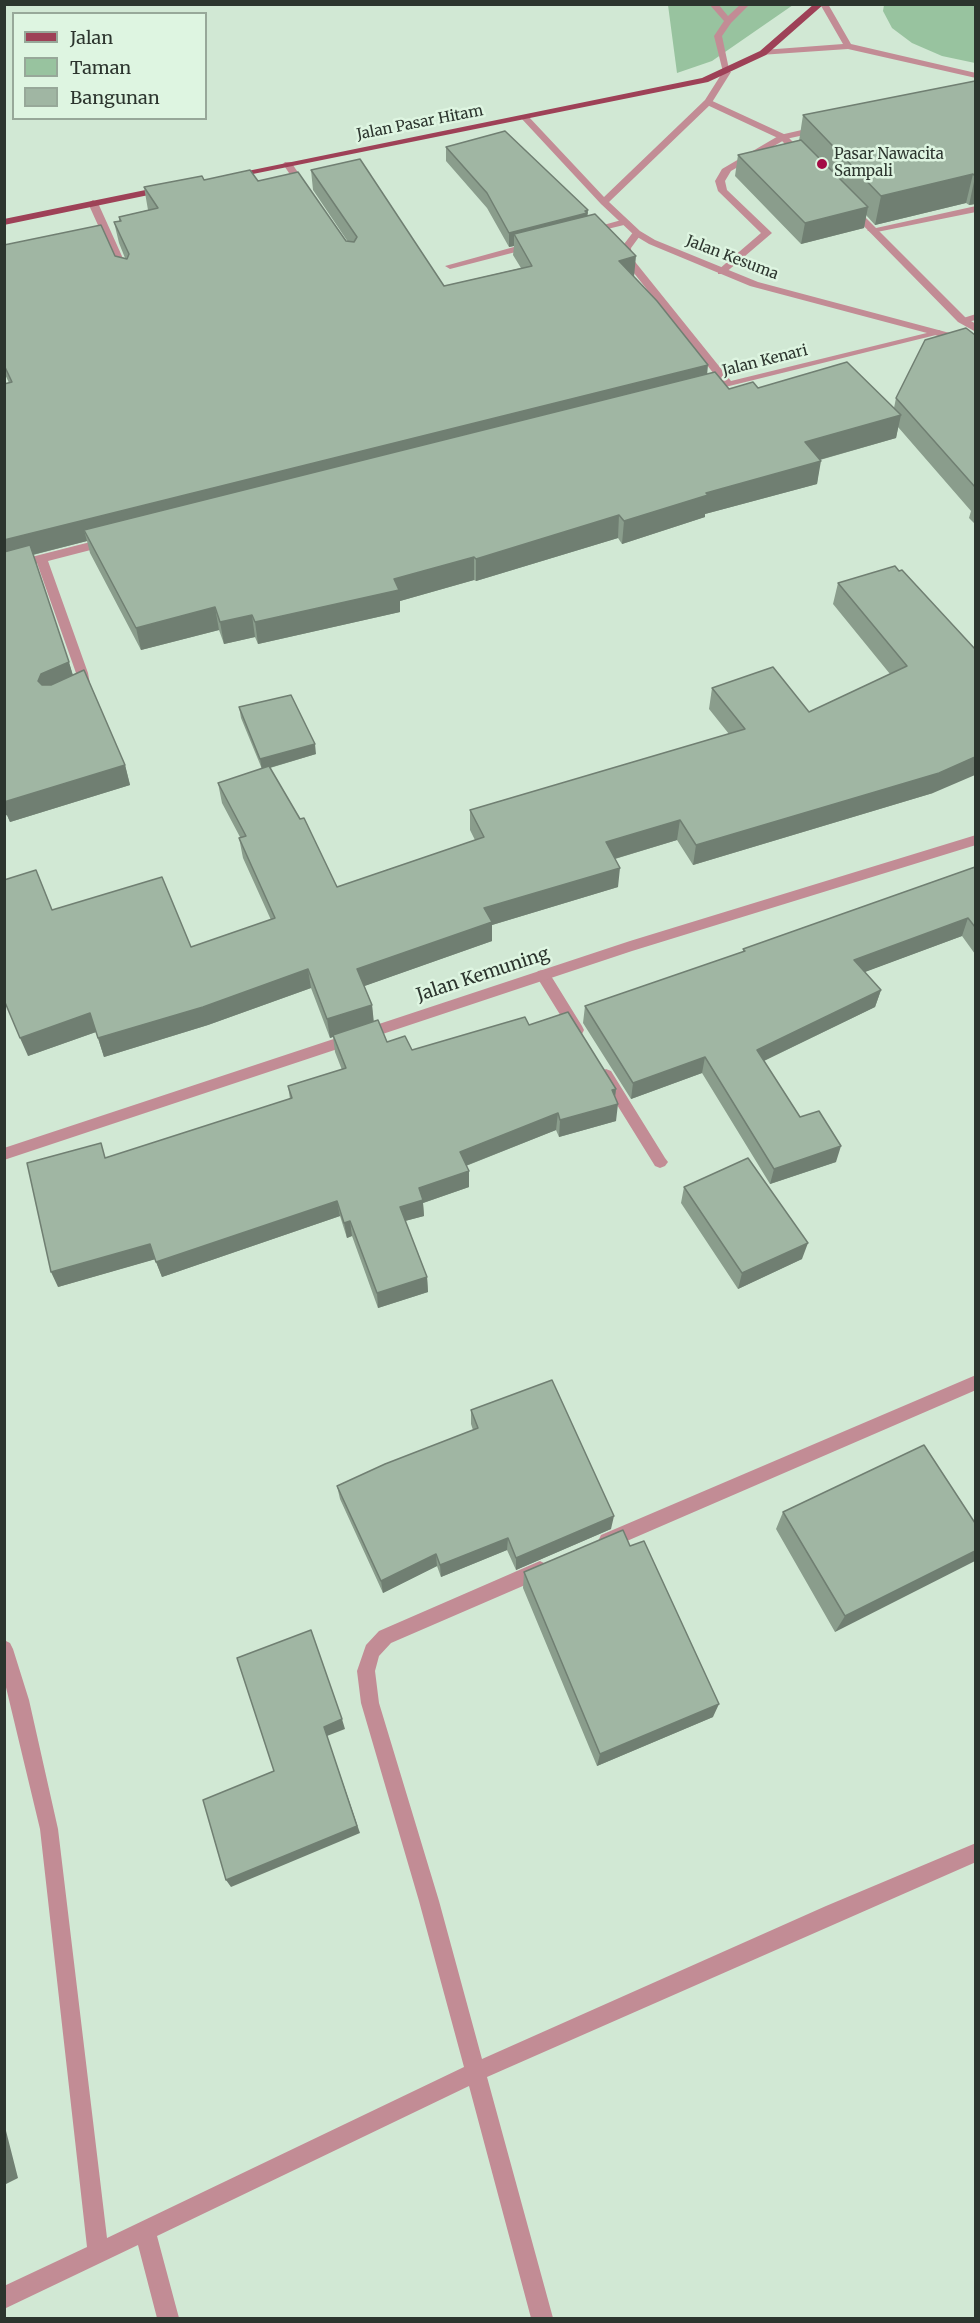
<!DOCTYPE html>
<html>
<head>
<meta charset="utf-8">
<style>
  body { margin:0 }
  #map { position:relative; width:980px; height:2323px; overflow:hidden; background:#d1e8d4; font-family:Merriweather,serif }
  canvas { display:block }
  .frame { position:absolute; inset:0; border:6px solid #2c352e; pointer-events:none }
  .legend { position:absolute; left:12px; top:12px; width:195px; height:108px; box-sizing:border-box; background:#def5e1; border:2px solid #97a899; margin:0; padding:8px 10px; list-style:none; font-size:18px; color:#2c352e }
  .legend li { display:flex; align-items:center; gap:12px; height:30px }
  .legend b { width:30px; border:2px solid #97a899 }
</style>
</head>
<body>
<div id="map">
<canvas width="980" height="2323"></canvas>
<div class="frame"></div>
<ul class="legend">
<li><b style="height:8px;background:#9e4157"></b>Jalan</li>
<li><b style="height:16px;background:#98c39f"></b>Taman</li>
<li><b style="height:16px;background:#a0b6a3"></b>Bangunan</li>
</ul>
</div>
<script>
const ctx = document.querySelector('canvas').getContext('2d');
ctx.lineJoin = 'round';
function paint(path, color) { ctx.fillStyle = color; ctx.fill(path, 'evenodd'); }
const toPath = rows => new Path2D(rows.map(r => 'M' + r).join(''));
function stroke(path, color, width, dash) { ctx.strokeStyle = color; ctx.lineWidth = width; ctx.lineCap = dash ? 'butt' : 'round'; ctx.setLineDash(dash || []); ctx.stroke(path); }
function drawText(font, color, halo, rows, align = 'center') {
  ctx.font = font + ' Merriweather,serif'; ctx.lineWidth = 5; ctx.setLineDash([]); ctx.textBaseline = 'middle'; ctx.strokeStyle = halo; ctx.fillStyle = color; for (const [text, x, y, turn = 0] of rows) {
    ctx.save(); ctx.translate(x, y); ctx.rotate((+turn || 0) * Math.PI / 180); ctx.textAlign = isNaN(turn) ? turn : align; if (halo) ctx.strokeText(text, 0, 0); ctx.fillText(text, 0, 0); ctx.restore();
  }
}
paint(toPath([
  [668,5,793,5,712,61,677,73],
  [884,5,975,5,975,63,942,56,912,43,892,28,883,11]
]), '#98c39f');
paint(toPath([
  [709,4,718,4,728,16,741,4,750,4,731,23,722,36,730,74,723,72,714,36,724,21,709,4],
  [819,126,822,127,822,131,786,139,731,171,725,181,727,190,772,233,724,274,718,274,718,270,761,233,718,191,715,181,722,169,780,135,819,126],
  [285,162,291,162,309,189,307,191,301,191,283,164,285,162],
  [93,200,98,203,130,274,128,276,120,274,88,203,93,200],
  [976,206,976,212,872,233,867,230,976,206],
  [625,219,630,222,628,224,587,234,582,231,625,219],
  [532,242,537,245,535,247,450,269,445,266,532,242],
  [976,314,976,320,962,323,957,320,976,314],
  [543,970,548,971,582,1026,584,1030,582,1034,572,1034,538,979,536,975,538,971,543,970],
  [606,1069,611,1071,665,1158,668,1162,665,1166,660,1168,655,1166,601,1079,599,1075,601,1071,606,1069]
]), '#c28c95');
paint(toPath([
  [820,4,828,4,851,44,976,73,976,78,848,49,760,55,760,51,763,50,843,44,820,4],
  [708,99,786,135,809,158,801,160,780,139,705,104,704,102,708,99],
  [848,206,854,206,966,318,976,324,976,332,958,322,848,210,848,206],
  [634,231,642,233,631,248,632,258,731,381,939,330,944,333,705,392,705,388,722,384,622,258,621,248,634,231],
  [106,538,110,539,110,545,48,561,88,673,90,684,85,691,81,692,75,688,78,684,76,673,37,563,4,572,4,564,106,538],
  [976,835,976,845,632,951,4,1160,4,1148,630,941,976,835],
  [976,1375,976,1390,613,1547,607,1549,601,1547,598,1541,601,1535,976,1375],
  [540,1561,546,1564,549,1570,546,1576,391,1643,379,1656,375,1671,379,1703,439,1901,482,2059,826,1906,976,1843,976,1862,487,2077,553,2318,531,2318,469,2086,157,2236,179,2318,157,2318,138,2245,4,2309,4,2286,87,2247,40,1829,4,1679,4,1640,10,1643,13,1649,29,1700,58,1829,107,2238,464,2067,419,1901,361,1703,357,1671,366,1645,379,1631,540,1561]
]), '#c28c95');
paint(toPath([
  [724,70,731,72,711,104,609,202,640,231,655,240,758,282,976,340,976,346,750,286,649,244,634,235,601,204,521,118,528,116,604,197,705,100,724,70]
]), '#c28c95');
paint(toPath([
  [814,4,824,4,766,55,708,82,233,178,228,175,702,78,760,51,814,4],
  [165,186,168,187,168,191,4,225,4,219,165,186]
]), '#9e4157');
paint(toPath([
  [975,81,975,204,969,205,966,203,875,225,866,215,864,228,801,244,735,176,738,155,799,141,803,115],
  [446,147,588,216,707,374,729,389,758,388,894,408,896,398,975,335,975,524,969,518,971,511,898,427,896,438,820,460,817,484,705,514,705,517,622,544,618,538,476,581,474,580,400,601,400,612,258,644,255,637,224,644,219,630,141,650,90,553,87,541,33,555,73,675,125,765,130,785,10,822,7,815,4,816,4,384,9,383,4,372,4,245,115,256,125,258,119,243,114,222,119,221,119,217,148,210,144,187,204,180,258,181,346,241,348,242,313,190,311,170,444,286,521,268,513,255,514,246,509,247,487,208,446,161],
  [838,583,975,649,933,793,693,865,677,840,615,859,618,887,492,925,492,941,364,986,372,1005,373,1022,387,1042,412,1050,529,1025,616,1089,615,1097,616,1121,559,1137,556,1130,466,1166,469,1187,423,1203,424,1216,405,1221,427,1277,428,1292,378,1308,352,1236,347,1238,340,1216,162,1277,155,1259,58,1287,107,1158,290,1099,288,1086,342,1070,335,1052,333,1037,330,1038,311,988,208,1025,104,1057,96,1032,28,1056,52,910,191,947,271,920,243,858,239,838,240,837,222,803,218,783,262,769,241,718,239,707,316,754,270,768,337,887,475,840,470,830,470,810,729,734,709,709,712,688,809,712,890,674,833,604],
  [975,867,975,954,962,936,864,972,881,990,875,1007,764,1061,800,1117,836,1162,770,1184,702,1073,631,1099,583,1023,585,1006,743,952,743,949],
  [684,1187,802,1259,738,1289,681,1203],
  [471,1410,611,1529,516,1570,507,1550,441,1577,437,1566,383,1593,340,1499,337,1486,473,1430,471,1424],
  [783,1512,975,1523,835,1632,776,1529],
  [524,1572,713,1717,597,1766,523,1588]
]), '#8a9d8c');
paint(toPath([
  [973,174,966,203,875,225,881,196],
  [975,177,975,204,969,205],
  [868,207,864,228,801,244,805,223],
  [588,210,587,224,514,234,514,246,509,247,509,233],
  [636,256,634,277,619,261],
  [708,365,706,386,84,530,87,541,4,562,4,540],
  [901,415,896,438,801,465,805,442],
  [821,461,817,484,705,514,705,517,622,544,624,521,706,493],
  [619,515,618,538,476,581,476,559],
  [474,557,474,580,400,601,400,612,258,644,255,622,394,579],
  [215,607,219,630,141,650,136,628],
  [252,615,255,637,224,644,220,622],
  [69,662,75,683,44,701,38,681,41,674],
  [315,744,316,754,262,770,260,759],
  [975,757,975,775,933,793,693,865,696,845],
  [125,765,130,785,10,822,7,815,4,816,4,802],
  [680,820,677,840,604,862,606,842],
  [620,868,618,887,492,925,492,941,359,988,357,969,484,908],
  [968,918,962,936,849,978,854,960],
  [308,969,311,988,208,1025,104,1057,98,1038],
  [881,990,875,1007,753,1066,757,1050],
  [372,1005,374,1023,330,1038,327,1019],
  [90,1013,96,1032,28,1056,20,1038],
  [705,1057,702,1073,631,1099,633,1083],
  [616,1089,614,1105,618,1104,616,1121,559,1137,560,1120,612,1090],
  [558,1113,556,1130,460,1168,460,1152],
  [841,1146,836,1162,770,1184,774,1169],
  [469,1171,469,1187,423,1203,424,1216,401,1222,400,1207,419,1188],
  [337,1201,340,1216,162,1277,156,1262],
  [350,1221,352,1236,347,1238,344,1223],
  [808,1243,802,1259,738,1289,742,1273],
  [150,1244,156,1259,58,1287,51,1272],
  [427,1277,428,1292,378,1308,377,1293],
  [614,1516,611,1529,516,1570,516,1558],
  [508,1538,507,1550,441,1577,440,1565],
  [975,1551,975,1561,835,1632,845,1616],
  [436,1554,437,1566,383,1593,381,1581],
  [719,1704,713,1717,597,1766,600,1754],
  [342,1719,345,1729,327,1736,360,1833,231,1887,226,1880,324,1727],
  [4,2123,18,2178,4,2185]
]), '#707f72');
const building = toPath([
  [975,81,975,176,973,174,881,196,803,115,975,81],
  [505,131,588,210,585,211,587,213,509,233,487,193,446,147,505,131],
  [801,140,868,207,805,223,738,155,801,140],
  [360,159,444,286,532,266,514,234,595,214,636,256,619,261,657,301,708,365,4,540,4,384,12,382,4,365,4,245,101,225,115,256,127,259,129,254,114,222,121,221,119,217,158,208,144,187,202,176,204,180,250,170,258,181,298,172,346,241,354,242,357,237,311,170,360,159],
  [966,328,975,335,975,487,896,398,925,340,966,328],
  [847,362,901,415,805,442,821,461,706,493,708,495,624,521,619,515,476,559,474,557,394,579,399,590,255,622,252,615,220,622,215,607,136,628,84,530,715,372,729,389,753,382,758,388,847,362],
  [30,545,69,662,41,674,38,681,42,685,51,685,84,670,125,765,4,802,4,552,30,545],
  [895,566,899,571,902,570,975,649,975,757,939,773,696,845,680,820,606,842,620,868,484,908,492,922,357,969,372,1005,327,1019,308,969,203,1007,98,1038,90,1013,20,1038,4,1000,4,880,36,870,52,910,162,877,191,947,275,918,239,838,246,836,218,783,269,766,300,819,304,818,337,887,484,837,470,810,745,729,712,688,773,667,809,712,907,666,838,583,895,566],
  [291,695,315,744,260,759,239,707,291,695],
  [975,867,975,927,968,918,854,960,881,990,757,1050,800,1117,819,1111,841,1146,774,1169,705,1057,633,1083,585,1006,745,951,743,949,975,867],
  [568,1012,616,1089,612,1090,618,1104,560,1120,558,1113,460,1152,469,1171,419,1188,423,1200,400,1207,427,1277,377,1293,350,1221,344,1223,337,1201,156,1262,150,1244,51,1272,27,1163,101,1143,105,1158,292,1098,288,1086,346,1068,333,1035,378,1020,387,1042,405,1036,412,1050,525,1017,529,1025,568,1012],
  [748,1158,808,1243,742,1273,684,1187,748,1158],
  [552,1380,614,1516,516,1558,508,1538,440,1565,436,1554,381,1581,337,1486,385,1464,478,1428,471,1410,552,1380],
  [924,1445,975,1523,975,1551,845,1616,783,1512,924,1445],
  [623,1530,630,1546,644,1541,719,1704,600,1754,524,1572,623,1530],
  [311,1630,342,1719,324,1727,357,1826,226,1880,203,1800,274,1771,237,1658,311,1630]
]);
paint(building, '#a0b6a3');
stroke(building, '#707f72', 1.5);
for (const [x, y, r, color] of [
  [822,164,6,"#a40c45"]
]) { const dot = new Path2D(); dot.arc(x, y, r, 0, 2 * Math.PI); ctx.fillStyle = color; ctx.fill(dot); stroke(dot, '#def5e1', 2); }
drawText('15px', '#2c352e', '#def5e1', [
  ["Jalan Pasar Hitam",420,123,-11],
  ["Jalan Kesuma",732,258,21],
  ["Jalan Kenari",765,361,-14]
]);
drawText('15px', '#2c352e', '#def5e1', [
  ["Pasar Nawacita",834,155],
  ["Sampali",834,172]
], 'left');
drawText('18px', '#2c352e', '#def5e1', [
  ["Jalan Kemuning",483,975,-18]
]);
</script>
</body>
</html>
